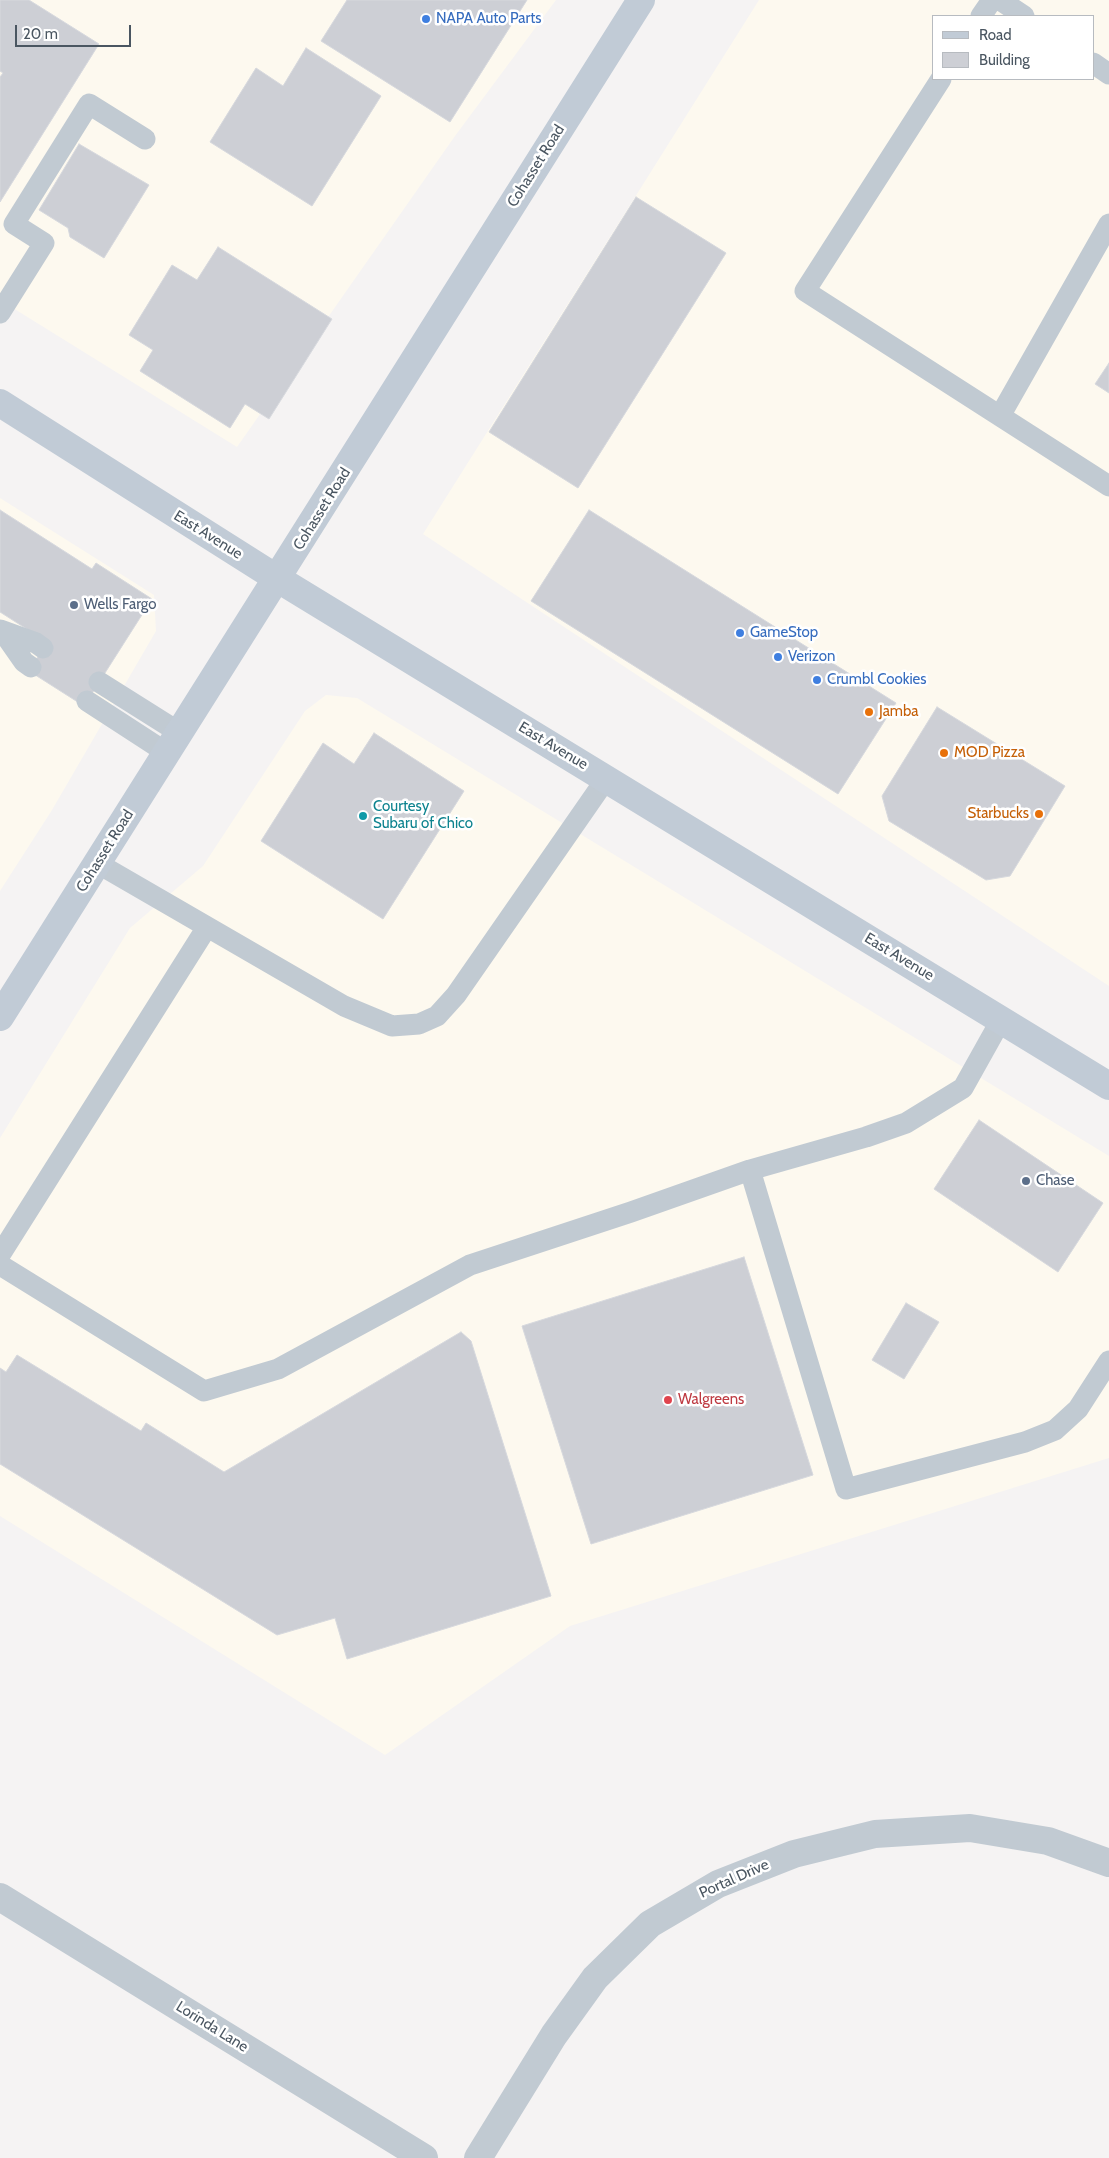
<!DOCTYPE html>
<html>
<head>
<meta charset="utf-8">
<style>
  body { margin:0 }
  #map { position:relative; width:1109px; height:2158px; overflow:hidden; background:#f5f3f3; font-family:Cabin,sans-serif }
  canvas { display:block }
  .legend { position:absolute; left:932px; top:15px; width:162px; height:65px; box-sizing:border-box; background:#fff; border:1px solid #b7bbc0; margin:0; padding:6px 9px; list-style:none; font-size:15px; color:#4a5661 }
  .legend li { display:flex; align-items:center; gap:10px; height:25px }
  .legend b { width:25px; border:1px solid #b7bbc0 }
  .scale { position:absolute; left:15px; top:25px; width:116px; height:22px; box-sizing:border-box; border:2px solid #4a5661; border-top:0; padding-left:6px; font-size:15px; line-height:18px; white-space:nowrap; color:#4a5661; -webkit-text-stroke:4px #fff; paint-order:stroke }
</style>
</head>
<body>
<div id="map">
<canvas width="1109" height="2158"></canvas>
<ul class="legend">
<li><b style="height:6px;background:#c1cbd6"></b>Road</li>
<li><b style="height:14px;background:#cdcfd5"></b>Building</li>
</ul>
<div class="scale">20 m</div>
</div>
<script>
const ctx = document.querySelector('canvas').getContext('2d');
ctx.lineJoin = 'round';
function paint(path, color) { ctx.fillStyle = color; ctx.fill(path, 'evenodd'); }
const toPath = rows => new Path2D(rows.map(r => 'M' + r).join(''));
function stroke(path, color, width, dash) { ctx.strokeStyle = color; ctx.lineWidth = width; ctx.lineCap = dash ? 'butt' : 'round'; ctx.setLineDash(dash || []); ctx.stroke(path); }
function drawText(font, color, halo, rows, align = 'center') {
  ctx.font = font + ' Cabin,sans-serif'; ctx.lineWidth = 5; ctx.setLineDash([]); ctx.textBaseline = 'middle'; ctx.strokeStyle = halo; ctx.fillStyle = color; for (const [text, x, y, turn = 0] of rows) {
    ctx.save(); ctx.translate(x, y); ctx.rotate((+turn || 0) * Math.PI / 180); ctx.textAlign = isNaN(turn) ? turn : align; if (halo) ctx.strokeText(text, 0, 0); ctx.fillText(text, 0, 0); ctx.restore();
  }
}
paint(toPath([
  [0,0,556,0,455,136,237,447,0,300],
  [759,0,1109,0,1109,986,423,534],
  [933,16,1093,16,1093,79,933,79],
  [0,498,154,595,156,631,52,810,0,891],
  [326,695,357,698,1109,1156,1109,1458,570,1626,385,1755,0,1516,0,1138,130,928,203,866,305,711]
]), '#fdf9ef');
const building = toPath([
  [0,0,29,0,99,44,0,202,0,77,3,73,0,71,0,0],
  [347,0,527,0,450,122,321,41,347,0],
  [306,48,381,96,312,206,210,142,256,68,283,86,306,48],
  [79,144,149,185,104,258,70,237,68,228,39,210,79,144],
  [636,197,726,253,578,488,489,432,636,197],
  [218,247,332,319,269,419,245,404,230,428,140,371,153,350,129,335,172,265,197,280,218,247],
  [1109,363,1109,393,1095,384,1109,363],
  [0,510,92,569,96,563,152,599,84,706,29,671,47,642,0,612,0,510],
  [589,510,896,703,838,794,531,601,589,510],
  [937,707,1065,786,1010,876,986,880,889,821,882,796,937,707],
  [374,733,464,791,383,919,261,841,323,743,354,764,374,733],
  [979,1120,1103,1203,1058,1272,934,1189,979,1120],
  [744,1257,813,1475,591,1544,522,1326,744,1257],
  [906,1303,939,1322,904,1379,872,1360,906,1303],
  [461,1332,471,1341,551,1596,347,1659,335,1618,277,1635,0,1464,0,1368,6,1372,17,1355,141,1431,146,1423,224,1472,461,1332]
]);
paint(building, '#cdcfd5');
stroke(building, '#d7d9de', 1);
stroke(toPath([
  [1000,0,1024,16],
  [981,16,992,0],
  [1093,63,1109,74],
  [941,79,805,291,1109,486],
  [0,313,44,243,14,224,89,104,145,139],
  [1000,416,1109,224],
  [0,630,36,643,43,648],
  [3,632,24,662,31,667],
  [99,682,180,733],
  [87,701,167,753],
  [97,863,344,1006,392,1026,419,1024,437,1016,456,995,606,779],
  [750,1170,866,1137,906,1123,963,1088,1001,1020],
  [0,1255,207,927],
  [0,1265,204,1391,278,1369,470,1265,631,1212,750,1170,846,1489,1025,1442,1055,1430,1078,1409,1109,1361]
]), '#c1cad2', 21);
stroke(toPath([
  [0,1897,424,2158],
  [478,2158,554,2035,595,1978,650,1924,718,1884,794,1854,875,1834,970,1828,1048,1841,1109,1863]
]), '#c1cad2', 28);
stroke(toPath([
  [0,403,278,579,1109,1086],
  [0,1017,641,0]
]), '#c1cbd6', 28);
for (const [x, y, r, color] of [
  [426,19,5,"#3f7fe0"],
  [74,605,5,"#5c6f8a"],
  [740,633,5,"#3f7fe0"],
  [778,657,5,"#3f7fe0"],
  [817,680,5,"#3f7fe0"],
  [869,712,5,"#e8710a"],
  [944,753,5,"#e8710a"],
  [1039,814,5,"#e8710a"],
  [363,816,5,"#0f9aa8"],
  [1026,1181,5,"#5c6f8a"],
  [668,1400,5,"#e0444e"]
]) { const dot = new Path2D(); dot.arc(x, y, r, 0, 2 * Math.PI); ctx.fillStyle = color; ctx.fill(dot); stroke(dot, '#fff', 2); }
drawText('15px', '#366cbe', '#fff', [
  ["NAPA Auto Parts",436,19],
  ["GameStop",750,633],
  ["Verizon",788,657],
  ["Crumbl Cookies",827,680]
], 'left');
drawText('15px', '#4a5661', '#fff', [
  ["Cohasset Road",536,166,-58],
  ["Cohasset Road",322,509,-58],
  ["East Avenue",208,535,32],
  ["East Avenue",553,746,31],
  ["Cohasset Road",105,851,-58],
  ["East Avenue",899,957,31],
  ["Portal Drive",734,1879,-24],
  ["Lorinda Lane",212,2027,32]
]);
drawText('15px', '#4e5e75', '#fff', [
  ["Wells Fargo",84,605],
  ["Chase",1036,1181]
], 'left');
drawText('15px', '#c56008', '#fff', [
  ["Jamba",879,712],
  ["MOD Pizza",954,753],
  ["Starbucks",1029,814,"right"]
], 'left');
drawText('15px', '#0d838f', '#fff', [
  ["Courtesy",373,807],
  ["Subaru of Chico",373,824]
], 'left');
drawText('15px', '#be3a42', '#fff', [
  ["Walgreens",678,1400]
], 'left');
</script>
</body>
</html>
